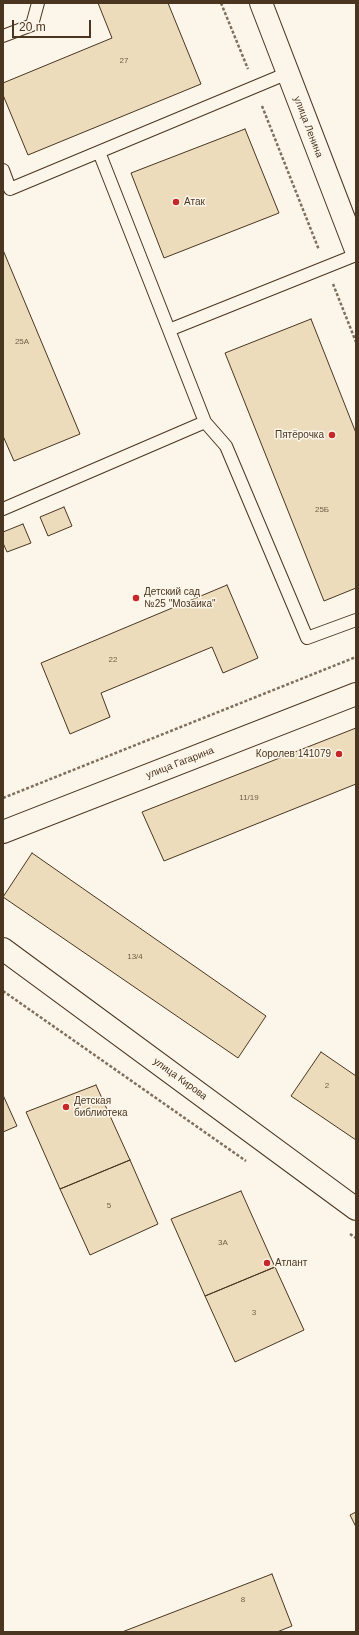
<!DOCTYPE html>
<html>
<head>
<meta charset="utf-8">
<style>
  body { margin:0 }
  #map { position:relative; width:359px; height:1635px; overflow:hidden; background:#fbf6e9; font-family:Helvetica,sans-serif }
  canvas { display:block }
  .frame { position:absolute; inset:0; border:4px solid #4a3520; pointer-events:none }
  .scale { position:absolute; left:12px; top:20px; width:79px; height:18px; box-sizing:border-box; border:2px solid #4a3520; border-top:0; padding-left:5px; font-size:12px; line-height:14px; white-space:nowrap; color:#4a3520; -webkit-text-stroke:3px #fbf6e9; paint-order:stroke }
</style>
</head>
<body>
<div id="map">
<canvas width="359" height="1635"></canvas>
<div class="frame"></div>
<div class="scale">20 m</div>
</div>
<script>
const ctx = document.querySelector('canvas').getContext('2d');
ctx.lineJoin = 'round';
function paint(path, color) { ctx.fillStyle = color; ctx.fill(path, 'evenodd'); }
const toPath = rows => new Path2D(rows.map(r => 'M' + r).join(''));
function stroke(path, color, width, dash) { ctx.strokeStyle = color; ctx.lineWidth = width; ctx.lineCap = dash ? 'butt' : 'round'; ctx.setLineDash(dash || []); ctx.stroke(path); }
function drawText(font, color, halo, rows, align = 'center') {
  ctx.font = font + ' Helvetica,sans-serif'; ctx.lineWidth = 3; ctx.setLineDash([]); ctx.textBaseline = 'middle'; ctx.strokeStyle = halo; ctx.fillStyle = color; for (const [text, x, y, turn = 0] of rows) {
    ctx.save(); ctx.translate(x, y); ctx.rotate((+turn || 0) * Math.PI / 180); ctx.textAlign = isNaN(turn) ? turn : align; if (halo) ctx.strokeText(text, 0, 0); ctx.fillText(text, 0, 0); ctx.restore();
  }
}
const building = toPath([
  [98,3,168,3,201,84,28,155,3,95,3,83,112,38,98,3],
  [245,129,279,213,164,258,131,173,245,129],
  [3,250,80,434,14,461,3,436,3,250],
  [311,319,356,433,356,588,324,601,225,353,311,319],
  [64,507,72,526,48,536,40,517,64,507],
  [23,524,31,543,7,552,3,543,3,532,23,524],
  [227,585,258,658,223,673,212,647,101,693,110,717,70,734,41,663,227,585],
  [356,728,356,784,164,861,142,812,356,728],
  [32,853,266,1016,238,1058,3,897,32,853],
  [321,1052,356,1076,356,1140,291,1096,321,1052],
  [96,1085,130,1160,60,1189,26,1112,96,1085],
  [3,1095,17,1126,3,1132,3,1095],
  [130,1160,158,1224,90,1255,60,1189,130,1160],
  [241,1191,275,1267,205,1296,171,1219,241,1191],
  [275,1267,304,1330,235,1362,205,1296,275,1267],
  [356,1512,356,1527,350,1515,356,1512],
  [272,1574,292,1626,277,1632,122,1632,272,1574]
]);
paint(building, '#ecdcbc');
stroke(building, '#4a3520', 1);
const lane = toPath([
  [3,36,32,25,38,3],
  [99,152,169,330],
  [3,170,10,189,288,73],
  [205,422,226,446,307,638,356,620],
  [3,509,205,422,169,330,356,255]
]);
const street = toPath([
  [3,949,356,1209]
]);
const secondary = toPath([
  [261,3,356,250],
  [3,832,356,694]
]);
stroke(lane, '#4a3520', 14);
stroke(street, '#4a3520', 24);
stroke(secondary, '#4a3520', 24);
stroke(toPath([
  [221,3,248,69],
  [262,106,319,250],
  [333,284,356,342],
  [3,798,356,657],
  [3,991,246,1161],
  [350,1234,356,1238]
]), '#7f6f5c', 2.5, [3, 2]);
stroke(lane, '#fbf6e9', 12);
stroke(street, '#fbf6e9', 22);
stroke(secondary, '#fbf6e9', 22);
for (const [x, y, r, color] of [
  [176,202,4,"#c62828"],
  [332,435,4,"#c62828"],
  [136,598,4,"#c62828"],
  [339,754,4,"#c62828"],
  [66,1107,4,"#c62828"],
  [267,1263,4,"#c62828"]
]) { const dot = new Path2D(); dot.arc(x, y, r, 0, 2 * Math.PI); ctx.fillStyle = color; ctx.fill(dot); stroke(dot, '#fbf6e9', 1.5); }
drawText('8px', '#725f47', null, [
  ["27",124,61],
  ["25А",22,342],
  ["25Б",322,510],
  ["22",113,660],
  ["11/19",249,798],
  ["13/4",135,957],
  ["2",327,1086],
  ["5",109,1206],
  ["3А",223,1243],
  ["3",254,1313],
  ["8",243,1600]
]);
drawText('10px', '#4a3520', '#fbf6e9', [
  ["улица Ленина",308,127,69],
  ["улица Гагарина",180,763,-21],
  ["улица Кирова",180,1079,36]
]);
drawText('10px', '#4a3520', '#fbf6e9', [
  ["Атак",184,202],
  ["Пятёрочка",324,435,"right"],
  ["Детский сад",144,592],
  ["№25 \"Мозаика\"",144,604],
  ["Королев 141079",331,754,"right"],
  ["Детская",74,1101],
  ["библиотека",74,1113],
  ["Атлант",275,1263]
], 'left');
</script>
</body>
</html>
